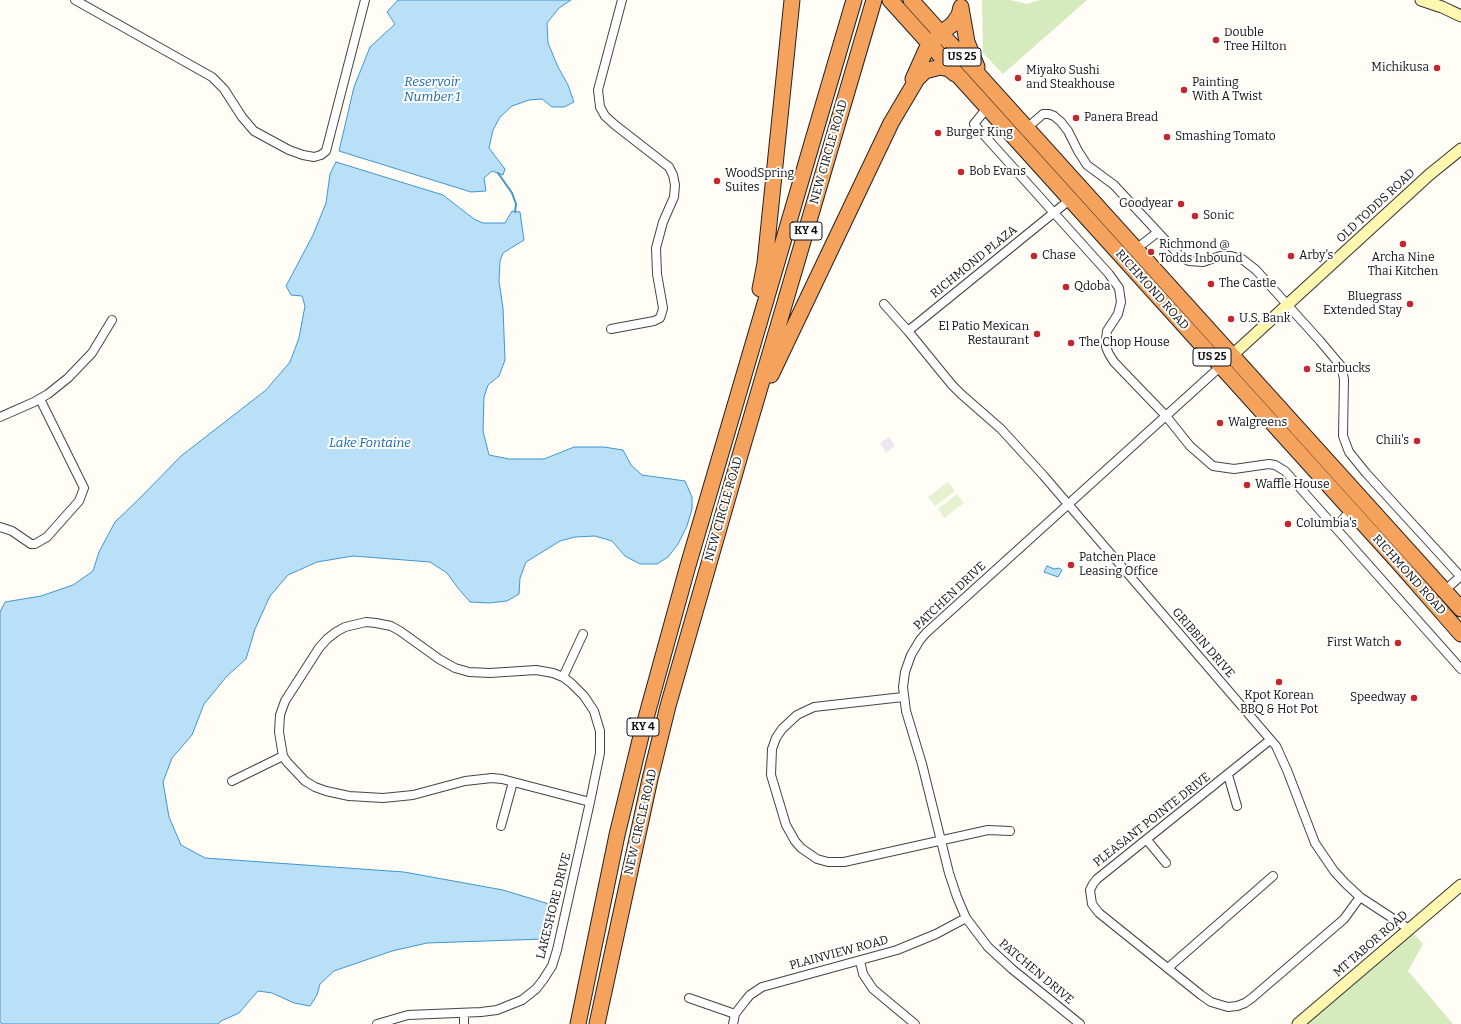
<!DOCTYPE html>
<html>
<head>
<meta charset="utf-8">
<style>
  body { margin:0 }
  canvas { display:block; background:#fffdf5 }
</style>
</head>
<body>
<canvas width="1461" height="1024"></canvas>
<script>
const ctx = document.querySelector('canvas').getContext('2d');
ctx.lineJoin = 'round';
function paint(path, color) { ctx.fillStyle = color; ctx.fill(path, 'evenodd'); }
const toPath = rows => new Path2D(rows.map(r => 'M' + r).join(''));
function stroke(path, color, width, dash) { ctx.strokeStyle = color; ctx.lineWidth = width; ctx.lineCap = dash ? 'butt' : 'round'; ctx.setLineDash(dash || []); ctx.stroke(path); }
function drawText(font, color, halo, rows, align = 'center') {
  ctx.font = font + ' Bitter,serif'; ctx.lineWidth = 4; ctx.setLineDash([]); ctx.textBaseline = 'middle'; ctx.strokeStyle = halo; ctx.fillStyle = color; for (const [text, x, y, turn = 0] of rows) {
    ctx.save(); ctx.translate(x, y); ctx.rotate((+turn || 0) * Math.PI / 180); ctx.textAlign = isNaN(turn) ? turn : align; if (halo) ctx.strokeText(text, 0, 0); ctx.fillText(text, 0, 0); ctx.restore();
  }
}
paint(toPath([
  [889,437,895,446,886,453,880,443]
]), '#eee6ef');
paint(toPath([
  [982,0,1010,0,1027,4,1040,0,1087,0,1003,74,983,53],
  [1408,933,1413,933,1423,944,1408,971,1453,1024,1307,1024]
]), '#d5ebbd');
paint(toPath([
  [948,482,955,491,935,506,928,497],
  [957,494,964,503,944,518,938,509]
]), '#e6f2cf');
const water = toPath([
  [398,0,571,0,559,8,547,23,548,43,558,67,568,85,574,102,564,107,552,107,542,99,529,100,512,106,500,117,493,130,489,148,505,169,503,175,492,171,484,178,486,191,471,192,339,151,354,87,370,47,395,24,387,12,398,0],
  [336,162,443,195,474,219,483,223,505,223,512,211,520,212,524,240,503,253,500,261,499,281,503,308,505,360,499,376,488,385,484,397,483,431,489,455,509,459,544,459,574,447,604,447,623,450,631,465,642,475,685,481,692,497,692,509,687,526,678,544,668,557,657,564,640,564,625,556,612,541,595,536,575,537,560,541,526,562,520,578,519,594,507,601,489,603,470,602,458,588,447,573,430,562,353,556,317,562,288,575,270,596,255,629,246,659,227,676,204,704,192,735,172,758,163,782,169,817,181,845,205,858,404,872,503,890,549,904,552,915,552,933,544,939,427,943,392,951,334,971,320,984,317,995,310,1006,294,1003,272,993,258,991,239,1013,221,1021,218,1024,2,1024,0,1022,0,612,5,602,41,596,73,585,93,571,99,552,115,522,140,498,181,456,266,390,290,362,299,338,305,306,302,296,291,295,286,286,313,235,326,203,330,174,336,162],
  [1047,566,1054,569,1059,568,1062,570,1058,577,1044,572,1047,566]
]);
paint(water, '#b9e0f7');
stroke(water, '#3f96cf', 1);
stroke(toPath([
  [498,173,512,193,516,204,515,212]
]), '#3f96cf', 2);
const street = toPath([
  [75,0,212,77,224,89,242,117,254,131,289,150,303,155,314,157,321,155,326,151,365,0],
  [987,108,974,124,1109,274,1119,288,1121,302,1118,314,1107,331,1106,340,1106,347,1109,354,1114,362,1166,416,1190,446,1213,466,1234,469,1269,464,1275,465,1285,471,1461,669],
  [1027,128,1043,114,1049,114,1054,116,1061,122,1068,131,1078,151,1087,165,1114,185,1180,256,1185,259,1189,261,1203,262,1220,256,1231,256,1242,259,1256,270,1320,341,1341,366,1344,379,1343,436,1349,452,1366,473,1461,577],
  [1136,249,1158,232],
  [884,304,908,331,1072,198],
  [611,329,654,321,660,318,662,312,663,308,657,274,656,248,663,222,674,197,675,185,673,175,669,167,615,125,605,116,600,107,598,90,622,0],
  [908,331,952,385,961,394,1001,429,1043,475,1276,746,1287,770,1315,843,1334,871,1345,883,1360,897,1409,929],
  [0,417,34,402,48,394,68,378,92,353,112,320],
  [0,527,12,531,31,544,35,544,47,537,79,501,84,488,40,399],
  [1336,527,1351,510],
  [1444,591,1461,576],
  [563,677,583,634],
  [903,697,814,707,797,715,782,729,776,738,772,749,771,775,786,825,795,841,801,848,817,859,828,862,844,862,988,830,1010,831],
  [1270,740,1097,879,1093,884,1090,890,1092,904,1099,913,1201,995,1211,1002,1228,1007,1237,1006,1245,1003,1252,998,1344,919,1360,897],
  [1228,775,1237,806],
  [232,781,283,756],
  [501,826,513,782],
  [1147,840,1166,863],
  [860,961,863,974,873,989,915,1024],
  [1168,968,1273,876],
  [689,998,735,1014],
  [464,1013,464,1024],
  [377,1024,408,1015,481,1012,497,1010,522,1000,536,989,543,980,552,966,557,950,590,802,600,753,600,731,594,711,584,696,571,683,563,677,553,673,536,670,490,673,469,672,455,668,439,659,400,631,391,626,376,623,366,622,345,627,336,632,327,639,319,648,294,687,285,701,280,715,279,732,283,756,287,762,305,781,315,787,326,791,349,796,383,798,413,795,465,781,492,778,502,779,590,802],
  [733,1024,735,1014,745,1001,750,995,762,987,897,950,936,934,966,918],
  [1080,1024,1012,969,988,947,966,918,957,897,949,873,922,764,906,711,903,687,905,672,911,655,920,640,926,633,1221,366]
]);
const secondary = toPath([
  [1421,0,1442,7,1461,16],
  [1227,360,1429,175,1461,149],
  [1298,1024,1461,885]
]);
const highway = toPath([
  [890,0,1398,562,1461,634],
  [911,0,1461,609],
  [961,8,967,42,977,67],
  [913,79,926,50,941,33,953,24,959,15,961,7],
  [760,289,765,263,792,0],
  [771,375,891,123,917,79,925,71,940,67,949,69,955,74],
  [578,1024,617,835,641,736,687,569,854,0],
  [597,1024,650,779,668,706,741,452,874,0]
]);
stroke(street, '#444', 10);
stroke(secondary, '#333', 13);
stroke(highway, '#222', 17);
stroke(street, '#fff', 8);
stroke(secondary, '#fff6b0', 11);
stroke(highway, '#f5a25d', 15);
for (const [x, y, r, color] of [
  [1216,40,4,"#c4262e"],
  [1437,68,4,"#c4262e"],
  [1018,78,4,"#c4262e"],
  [1184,90,4,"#c4262e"],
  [1076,118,4,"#c4262e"],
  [938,133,4,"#c4262e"],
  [1167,137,4,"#c4262e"],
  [961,172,4,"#c4262e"],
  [717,181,4,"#c4262e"],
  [1181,204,4,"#c4262e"],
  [1195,216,4,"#c4262e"],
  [1403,244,4,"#c4262e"],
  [1151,252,4,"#c4262e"],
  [1034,256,4,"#c4262e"],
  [1291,256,4,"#c4262e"],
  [1211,284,4,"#c4262e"],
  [1066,287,4,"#c4262e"],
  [1410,304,4,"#c4262e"],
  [1231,319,4,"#c4262e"],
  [1037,334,4,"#c4262e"],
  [1071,343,4,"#c4262e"],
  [1307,369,4,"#c4262e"],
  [1220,423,4,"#c4262e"],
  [1417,441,4,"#c4262e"],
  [1247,485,4,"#c4262e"],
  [1288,524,4,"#c4262e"],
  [1071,565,4,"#c4262e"],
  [1398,643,4,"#c4262e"],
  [1279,682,4,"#c4262e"],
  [1414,698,4,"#c4262e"]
]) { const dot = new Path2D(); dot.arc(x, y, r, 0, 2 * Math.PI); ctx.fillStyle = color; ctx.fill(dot); stroke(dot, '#fff', 1.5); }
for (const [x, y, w] of [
  [962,57,38],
  [806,231,32],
  [1212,357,38],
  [643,727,32]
]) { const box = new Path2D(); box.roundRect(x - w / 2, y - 9, w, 18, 3); ctx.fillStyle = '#fff'; ctx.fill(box); stroke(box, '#111', 1); }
drawText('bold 11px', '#111', null, [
  ["US 25",962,57],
  ["KY 4",806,231],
  ["US 25",1212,357],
  ["KY 4",643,727]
]);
drawText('12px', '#111', '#fff', [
  ["Double",1224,33],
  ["Tree Hilton",1224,47],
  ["Michikusa",1429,68,"right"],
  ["Miyako Sushi",1026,71],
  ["and Steakhouse",1026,85],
  ["Painting",1192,83],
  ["With A Twist",1192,97],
  ["Panera Bread",1084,118],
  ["Burger King",946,133],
  ["Smashing Tomato",1175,137],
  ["Bob Evans",969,172],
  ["WoodSpring",725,174],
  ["Suites",725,188],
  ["Goodyear",1173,204,"right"],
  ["Sonic",1203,216],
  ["Richmond @",1159,245],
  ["Todds Inbound",1159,259],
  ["Chase",1042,256],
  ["Arby's",1299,256],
  ["Archa Nine",1403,258,"center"],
  ["Thai Kitchen",1403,272,"center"],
  ["The Castle",1219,284],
  ["Qdoba",1074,287],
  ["Bluegrass",1402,297,"right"],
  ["Extended Stay",1402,311,"right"],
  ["U.S. Bank",1239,319],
  ["El Patio Mexican",1029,327,"right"],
  ["Restaurant",1029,341,"right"],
  ["The Chop House",1079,343],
  ["Starbucks",1315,369],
  ["Walgreens",1228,423],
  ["Chili's",1409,441,"right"],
  ["Waffle House",1255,485],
  ["Columbia's",1296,524],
  ["Patchen Place",1079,558],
  ["Leasing Office",1079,572],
  ["First Watch",1390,643,"right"],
  ["Kpot Korean",1279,696,"center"],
  ["BBQ & Hot Pot",1279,710,"center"],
  ["Speedway",1406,698,"right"]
], 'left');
drawText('12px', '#111', '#fff', [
  ["NEW CIRCLE ROAD",829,152,-74],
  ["OLD TODDS ROAD",1376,206,-43],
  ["RICHMOND PLAZA",974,262,-39],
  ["RICHMOND ROAD",1152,290,48],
  ["NEW CIRCLE ROAD",724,509,-74],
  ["RICHMOND ROAD",1409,575,48],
  ["PATCHEN DRIVE",950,596,-43],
  ["GRIBBIN DRIVE",1203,643,49],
  ["PLEASANT POINTE DRIVE",1152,820,-38],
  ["NEW CIRCLE ROAD",641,822,-77],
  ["LAKESHORE DRIVE",554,906,-76],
  ["MT TABOR ROAD",1371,944,-41],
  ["PLAINVIEW ROAD",839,953,-15],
  ["PATCHEN DRIVE",1036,972,40]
]);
drawText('italic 13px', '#1768a6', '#fff', [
  ["Reservoir",432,82],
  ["Number 1",432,97],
  ["Lake Fontaine",370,443]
]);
</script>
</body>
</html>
